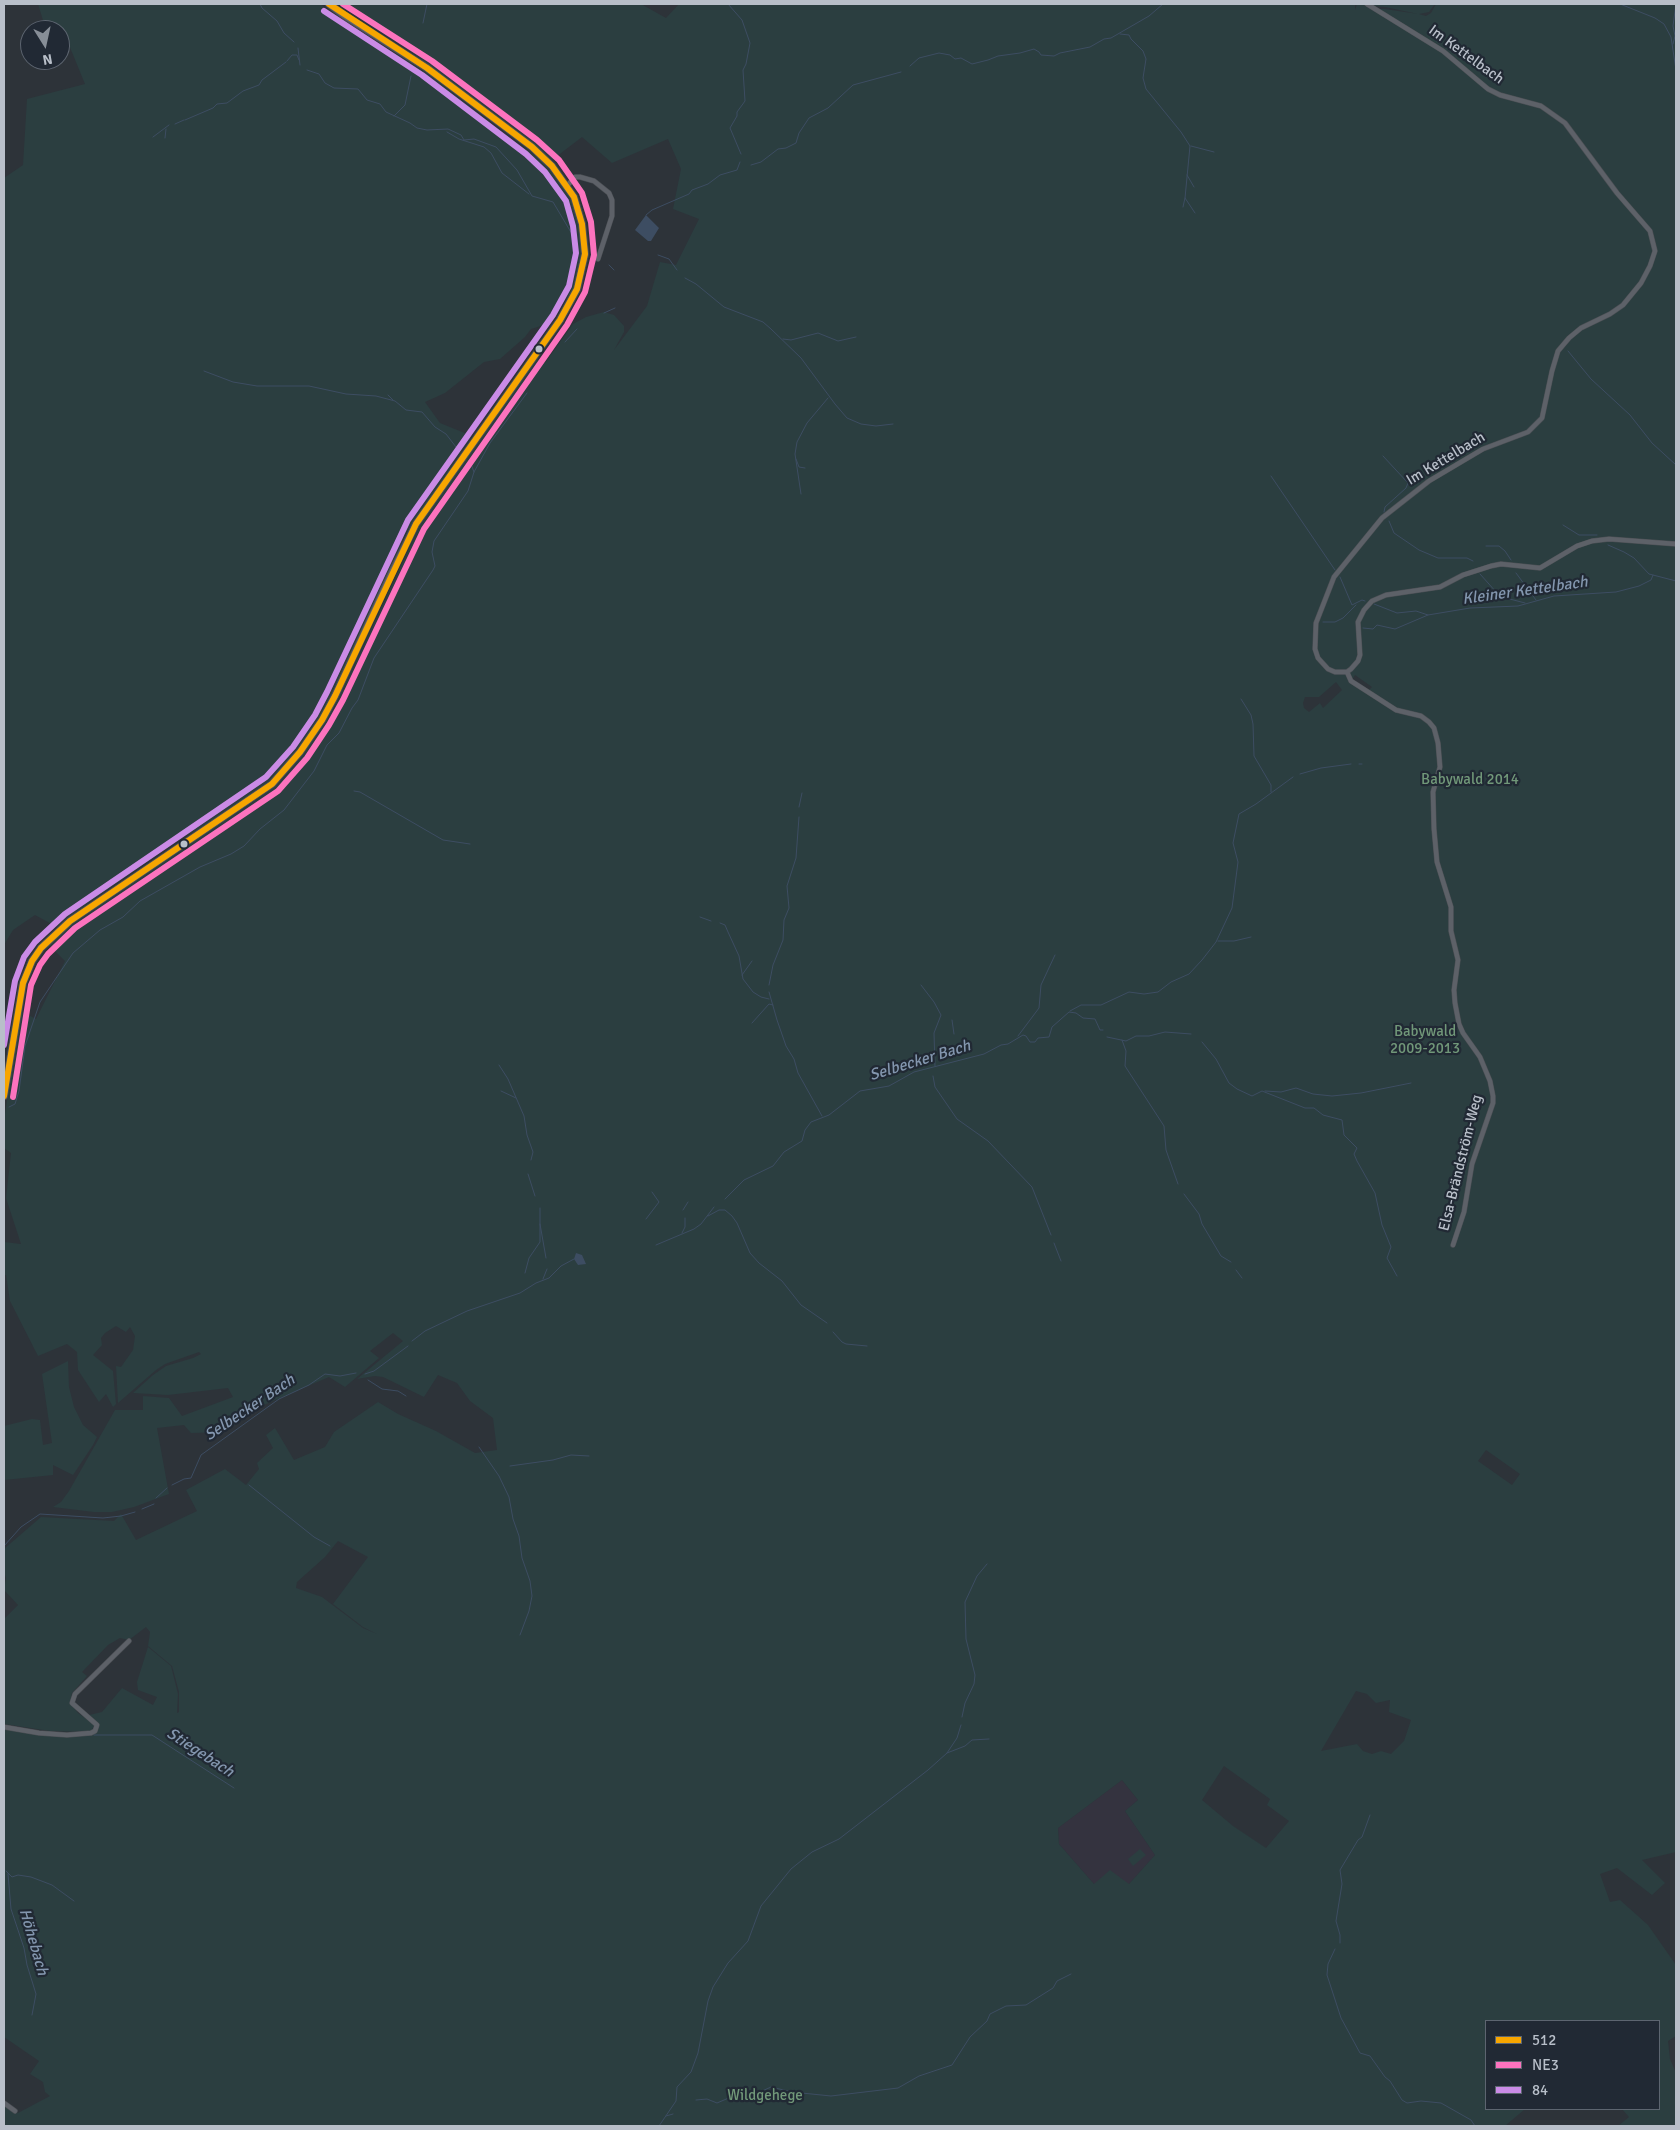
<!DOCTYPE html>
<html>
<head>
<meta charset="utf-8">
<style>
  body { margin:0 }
  #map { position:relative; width:1680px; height:2130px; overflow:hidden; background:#2d3339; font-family:Signika,sans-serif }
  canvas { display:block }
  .frame { position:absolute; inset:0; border:5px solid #b8bfc9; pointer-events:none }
  .legend { position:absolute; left:1485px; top:2020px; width:175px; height:90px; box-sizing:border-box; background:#212934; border:1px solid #5d6570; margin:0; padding:6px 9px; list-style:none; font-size:15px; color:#b8bfc9 }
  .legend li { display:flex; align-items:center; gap:10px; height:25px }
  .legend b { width:25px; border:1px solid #5d6570 }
  .north { position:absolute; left:20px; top:20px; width:50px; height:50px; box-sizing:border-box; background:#212934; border:1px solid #5d6570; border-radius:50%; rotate:170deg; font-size:14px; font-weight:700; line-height:20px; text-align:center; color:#b8bfc9 }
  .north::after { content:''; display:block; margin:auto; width:18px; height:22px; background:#878e97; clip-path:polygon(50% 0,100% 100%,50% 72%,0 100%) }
</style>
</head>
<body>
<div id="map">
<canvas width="1680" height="2130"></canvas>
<div class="frame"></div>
<ul class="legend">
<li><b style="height:6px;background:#f7a600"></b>512</li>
<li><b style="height:6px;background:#fc73be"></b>NE3</li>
<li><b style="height:6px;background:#ca8be6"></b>84</li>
</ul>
<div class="north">N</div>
</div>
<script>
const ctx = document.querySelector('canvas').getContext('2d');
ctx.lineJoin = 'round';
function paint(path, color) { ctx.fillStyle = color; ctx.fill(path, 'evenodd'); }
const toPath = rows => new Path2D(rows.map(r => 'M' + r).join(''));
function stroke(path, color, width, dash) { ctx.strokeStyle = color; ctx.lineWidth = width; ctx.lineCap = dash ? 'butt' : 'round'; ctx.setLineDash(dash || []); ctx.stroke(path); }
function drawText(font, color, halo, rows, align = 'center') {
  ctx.font = font + ' Signika,sans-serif'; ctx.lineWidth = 4.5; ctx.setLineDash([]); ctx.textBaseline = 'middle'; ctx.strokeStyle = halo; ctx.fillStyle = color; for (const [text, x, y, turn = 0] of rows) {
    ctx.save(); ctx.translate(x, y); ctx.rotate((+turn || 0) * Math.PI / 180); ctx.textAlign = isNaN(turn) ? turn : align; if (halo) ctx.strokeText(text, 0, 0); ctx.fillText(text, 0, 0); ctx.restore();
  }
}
paint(toPath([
  [1122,1780,1138,1800,1125,1811,1155,1855,1129,1884,1094,1884,1059,1844,1058,1828]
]), '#34333f');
paint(toPath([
  [38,4,321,4,332,17,403,58,431,76,512,140,539,158,566,189,576,211,581,237,582,254,576,288,544,325,531,329,525,337,500,359,484,362,445,393,425,402,440,423,472,436,406,533,336,688,318,720,290,759,275,776,256,792,200,829,181,838,87,904,57,927,35,915,13,930,4,945,4,178,23,165,27,99,85,84,69,45,60,40,60,30,46,30],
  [341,4,641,4,666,18,679,4,1355,4,1355,10,1357,4,1364,4,1377,13,1381,9,1385,9,1418,14,1385,7,1374,6,1371,4,1435,4,1429,12,1419,14,1426,16,1431,13,1436,4,1676,4,1676,1852,1642,1860,1665,1883,1652,1895,1617,1868,1600,1874,1610,1902,1620,1900,1648,1925,1676,1965,1676,2036,1668,2041,1670,2059,1676,2073,1676,2126,1618,2126,1629,2117,1622,2109,1659,2109,1659,2021,1486,2021,1486,2109,1525,2109,1505,2126,4,2126,4,2104,18,2113,50,2096,45,2092,43,2082,30,2074,39,2061,4,2037,4,1728,58,1736,86,1736,93,1734,98,1725,89,1715,102,1712,122,1688,153,1705,157,1697,138,1690,137,1682,148,1647,171,1666,178,1694,177,1713,179,1712,179,1692,172,1666,148,1646,150,1632,146,1627,129,1640,120,1638,108,1645,82,1672,87,1676,72,1693,70,1703,78,1713,95,1725,90,1732,50,1731,4,1724,4,1619,18,1605,4,1590,6,1578,4,1572,4,1549,41,1517,114,1521,121,1514,136,1540,197,1511,186,1490,225,1469,246,1485,259,1469,257,1463,273,1448,266,1435,275,1428,294,1460,325,1447,334,1432,378,1402,398,1414,436,1431,475,1453,497,1450,493,1418,470,1401,457,1383,438,1375,424,1397,383,1377,375,1376,357,1379,403,1341,393,1333,370,1351,379,1358,345,1387,329,1377,259,1407,225,1432,191,1433,184,1425,157,1428,169,1494,134,1507,112,1512,94,1512,53,1507,61,1502,69,1491,115,1410,143,1410,143,1396,169,1398,182,1416,233,1397,228,1388,168,1395,133,1393,153,1375,166,1366,193,1358,201,1354,199,1352,165,1364,156,1370,118,1403,116,1366,121,1367,133,1350,135,1336,130,1327,126,1332,116,1326,105,1333,101,1338,102,1345,93,1355,113,1371,116,1404,113,1407,106,1394,99,1402,78,1370,77,1352,67,1344,38,1356,10,1301,6,1275,4,1275,4,1242,21,1244,6,1198,11,1153,4,1148,4,1120,21,1011,36,1019,65,961,48,944,57,935,200,837,255,801,280,782,302,756,334,708,420,525,537,358,545,363,573,324,586,317,604,312,614,315,624,326,624,332,614,350,647,306,660,262,676,265,699,219,673,209,681,169,668,139,612,163,582,137,552,160,518,131,466,92,410,51,363,21],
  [1355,675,1372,687,1369,690,1352,680],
  [1336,682,1342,690,1323,708,1320,703,1309,712,1304,708,1303,703,1305,697,1319,697],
  [1486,1450,1520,1474,1512,1485,1478,1461],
  [338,1541,368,1557,333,1604,363,1627,377,1634,363,1628,322,1597,296,1588,297,1582,325,1557],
  [1356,1691,1367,1694,1376,1703,1390,1700,1389,1712,1411,1720,1404,1741,1391,1754,1381,1751,1372,1754,1363,1751,1357,1744,1321,1751],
  [1224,1766,1270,1799,1267,1805,1289,1821,1266,1848,1233,1826,1202,1800],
  [1122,1780,1138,1800,1125,1811,1155,1855,1129,1884,1110,1870,1094,1884,1059,1844,1058,1828],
  [68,1361,69,1387,74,1407,83,1425,97,1437,93,1445,73,1475,53,1465,53,1475,4,1480,4,1426,32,1419,40,1420,43,1445,52,1443,42,1374],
  [1140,1849,1146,1855,1133,1866,1128,1859]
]), '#2b3e40');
paint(toPath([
  [646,215,659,228,651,241,648,241,635,230],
  [576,1253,582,1255,586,1264,578,1265,574,1259]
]), '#3d4d62');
stroke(toPath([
  [260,4,262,8,277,21,284,33,294,42],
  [728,4,742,20,750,43,746,64,743,70,745,101,737,112,737,116,730,128,741,154],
  [1620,4,1655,18,1664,24,1671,37,1676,70],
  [423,23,427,4],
  [1120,34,1129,35,1131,39,1143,51,1146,59,1143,78,1146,89,1181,132,1190,146,1185,198,1195,213],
  [1673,44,1675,36,1673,26,1676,4],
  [298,48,300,65],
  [287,61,292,55,297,55,299,60],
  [910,66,919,58,939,53,950,55,955,59,961,58,972,64,988,60,998,56,1020,53,1034,49,1039,52,1041,55,1054,56,1060,53,1090,47,1104,39,1111,38,1149,16,1163,4],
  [307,70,319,74,325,83,334,88,358,89,367,100,380,104,386,112,410,123,417,128,427,130,448,129,461,135,464,140,474,139,496,147,517,170,532,196,553,202,575,239],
  [394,116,405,105,411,76],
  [185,120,213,108,217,104,227,103,243,91,259,85,262,80,286,62],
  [175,124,184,120],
  [447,132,459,139,484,147,491,153,502,173,529,194],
  [153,137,169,125],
  [165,138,166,129],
  [1191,146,1214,152],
  [751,165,761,162,778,149,786,148,796,143,799,133,809,118,828,108,853,85,901,72],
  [1187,175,1194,187],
  [1183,207,1185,198],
  [646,215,652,210,689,194,692,190,708,184,720,175,737,170,740,162],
  [658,255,669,259,677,270],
  [609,265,614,270],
  [685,278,696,284,724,307,763,322,771,329,801,358,835,404,847,418,861,424,876,426,893,424],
  [604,313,615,308],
  [783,339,791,340,818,333,838,341,856,337],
  [565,342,577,329],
  [1568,351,1591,379,1630,415,1652,443,1676,465],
  [204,371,233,382,257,386,309,386,346,394,376,396,395,401,406,410,422,412,435,427,446,434,456,447],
  [388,395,393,400],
  [1383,456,1408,483,1406,488,1385,507,1384,512],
  [796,459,799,467,805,468],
  [471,464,474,472],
  [1271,476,1335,570],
  [801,494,795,454,797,442,807,423,828,398],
  [1389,521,1394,533,1419,550,1438,558,1467,558,1473,561],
  [1563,525,1579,535,1597,535],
  [1608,545,1624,552,1634,558,1649,574,1653,575],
  [1486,546,1499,546,1505,551,1511,560],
  [1516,573,1536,600],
  [1480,574,1497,593,1506,598,1525,603],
  [1340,577,1352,605,1362,600,1365,601],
  [1374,604,1397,613,1416,611,1428,615,1470,608,1518,606,1554,596,1616,592,1639,586,1651,580,1653,575,1676,581],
  [1323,622,1335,622,1343,618,1356,605],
  [1363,628,1373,629,1377,625,1395,629,1428,615],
  [1241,699,1251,715,1253,724,1254,756,1271,785,1271,792],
  [1359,764,1362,764],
  [1300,774,1321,768,1351,764],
  [354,791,360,792,443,840,470,844],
  [799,807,802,793],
  [700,917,711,921],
  [720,923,725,925,728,932,739,956,743,979,753,992,761,997,769,999],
  [1218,941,1234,941,1251,937],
  [742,975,752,961],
  [769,985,773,965,783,940,784,920,789,908,787,886,796,858,799,817],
  [921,985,934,1002,941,1015,934,1033,935,1066],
  [769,992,777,1020,786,1046,794,1059,798,1073,822,1116],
  [1070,1011,1081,1005,1101,1005,1129,992,1144,994,1158,992,1171,982,1189,974,1202,960,1216,942,1232,908,1238,862,1233,843,1239,814,1256,804,1293,777],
  [952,1020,954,1034],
  [752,1023,769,1004,773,1005],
  [1018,1036,1039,1008,1041,985,1055,955],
  [1107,1037,1126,1041,1136,1036,1149,1036,1165,1032,1191,1034],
  [1122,1040,1126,1051,1125,1066,1164,1126,1166,1150,1178,1184],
  [1202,1042,1216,1059,1229,1083,1237,1089,1252,1096,1262,1091,1305,1108,1314,1108,1323,1115,1342,1120,1344,1135,1357,1148,1354,1154,1357,1161,1375,1193,1382,1225,1391,1247,1387,1258,1397,1276],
  [499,1065,508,1079,524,1116,527,1135,533,1152,531,1160],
  [933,1076,935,1087,957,1119,988,1141,1032,1187,1051,1235],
  [501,1091,516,1098],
  [1265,1091,1281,1092,1296,1088,1313,1094,1332,1096,1361,1093,1411,1083],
  [9,1107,15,1104,19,1091,25,1046,40,1002,73,953,100,930,123,917,140,901,200,867,231,854,244,846,260,829,284,810,314,771,327,745,339,733,352,708,358,700,374,658,433,570,435,566,432,552,434,541,468,491,474,472,490,443,527,393],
  [528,1174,535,1196],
  [1184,1194,1199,1214,1202,1224,1221,1256,1231,1262],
  [725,1199,744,1180,773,1166,784,1152,802,1141,805,1130,811,1122,829,1115,860,1091,889,1086,914,1072,984,1054,1001,1045,1008,1044,1023,1035,1026,1036,1030,1042,1035,1042,1038,1038,1049,1037,1052,1027,1069,1012,1076,1013,1083,1018,1095,1019,1100,1030,1103,1030],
  [683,1210,688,1202],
  [708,1216,719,1210,725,1210,732,1216,737,1223,750,1253,759,1263,782,1281,801,1305,827,1323],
  [646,1219,659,1202,652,1192],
  [540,1224,546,1258],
  [682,1233,685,1227,685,1218],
  [1054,1243,1061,1261],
  [656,1245,694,1229,701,1224,714,1207],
  [1236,1270,1242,1278],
  [525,1273,529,1258,540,1242,540,1208],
  [543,1279,547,1269],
  [833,1332,842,1342,846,1344,867,1346],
  [412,1341,425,1331,467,1311,520,1293,536,1283,549,1278,561,1266,574,1259],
  [365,1374,374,1371,408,1346],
  [368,1380,382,1389,398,1391,406,1396],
  [479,1447,499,1476,509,1497,513,1519,519,1536,522,1558,530,1581,532,1596,529,1611,520,1635],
  [510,1466,553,1460,571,1455,589,1456],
  [172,1485,184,1479,191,1478,201,1455,279,1399,309,1385,325,1374,340,1376,356,1373],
  [249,1485,314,1537,330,1546],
  [156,1498,167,1488],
  [142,1509,154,1504],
  [4,1546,21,1527,40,1514,103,1518,121,1516,135,1512],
  [962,1717,965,1703,974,1684,975,1675,966,1639,965,1602,977,1576,987,1564],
  [94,1735,152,1735,234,1788],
  [947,1753,965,1746,972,1740,989,1739],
  [6,1871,12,1877,18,1875,31,1877,52,1885,74,1901],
  [8,1874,11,1909,24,1948,27,1965,36,1994,32,2015],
  [1340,1943,1340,1935,1336,1921,1342,1884,1340,1870,1358,1840,1362,1837,1370,1815],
  [1335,1949,1328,1964,1327,1975,1341,2018,1360,2053,1370,2056,1385,2077,1390,2081,1402,2100,1407,2103,1421,2101,1441,2103,1471,2120,1475,2126],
  [696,2100,707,2099,717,2103,731,2097,751,2096,771,2087,792,2092,831,2096,898,2088,919,2076,952,2065,970,2037,987,2021,990,2014,1006,2006,1026,2005,1053,1988,1057,1981,1071,1974],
  [666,2116,673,2114],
  [659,2126,676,2101,677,2087,691,2072,698,2053,708,2001,713,1987,728,1963,748,1941,761,1906,791,1869,812,1852,839,1839,928,1770,947,1753,957,1738,961,1725]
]), '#3d4d62', 1);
const street = toPath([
  [1367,4,1443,51,1488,89,1500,95,1541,106,1565,123,1617,193,1650,231,1655,251,1650,266,1641,283,1623,305,1610,314,1581,328,1569,338,1558,351,1552,371,1542,418,1528,432,1483,449,1429,481,1382,518,1334,577,1316,623,1315,649,1318,658,1328,669,1335,672,1347,672,1351,669,1358,661,1360,655,1358,622,1364,610,1372,601,1386,595,1440,587,1463,575,1491,566,1501,564,1540,568,1577,546,1592,541,1609,539,1676,544],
  [567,186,575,177,580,177,594,181,609,193,612,200,612,216,598,259],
  [1347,672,1351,681,1396,710,1421,716,1429,722,1434,728,1438,743,1440,767,1433,792,1434,829,1437,862,1451,907,1451,931,1458,960,1454,990,1455,1003,1459,1024,1463,1033,1480,1057,1490,1081,1493,1096,1493,1103,1472,1164,1464,1212,1453,1245],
  [4,1727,39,1733,67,1735,91,1733,95,1731,97,1725,72,1703,75,1694,129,1641],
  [4,2103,15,2111]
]);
const secondary = toPath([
  [4,1096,23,983,32,961,41,948,70,921,272,784,300,752,322,720,335,696,393,570,416,524,560,320,577,289,585,254,582,224,574,197,552,166,532,147,427,68,345,16,329,4]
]);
stroke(street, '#4b4f54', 5.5);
stroke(secondary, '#4b4f54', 8);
stroke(street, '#5d6168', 4.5);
stroke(secondary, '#62656c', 6);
stroke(toPath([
  [4,1096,23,983,32,961,41,948,70,921,272,784,300,752,322,720,335,696,416,524,560,320,577,289,585,254,582,224,574,197,552,166,532,147,427,68,329,4]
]), '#f7a600', 6);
stroke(toPath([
  [13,1097,31,985,40,965,48,954,75,928,278,791,307,758,329,725,343,700,424,529,567,325,585,292,594,255,591,222,582,193,559,160,537,140,432,61,343,4]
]), '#fc73be', 6);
stroke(toPath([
  [4,1045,15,981,24,957,35,942,65,914,266,777,293,747,315,715,327,692,408,520,553,315,569,286,576,253,573,226,566,201,545,172,526,154,422,75,324,11]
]), '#ca8be6', 6);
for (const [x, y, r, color] of [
  [539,349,4.5,"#b8bfc9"],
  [184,844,4.5,"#b8bfc9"]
]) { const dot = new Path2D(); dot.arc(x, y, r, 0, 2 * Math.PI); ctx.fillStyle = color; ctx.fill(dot); stroke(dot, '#212934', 2); }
drawText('15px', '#b8bfc9', '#212934', [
  ["Im Kettelbach",1466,55,36],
  ["Im Kettelbach",1446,459,-31],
  ["Elsa-Brändström-Weg",1461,1163,-76]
]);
drawText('15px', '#719879', '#212934', [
  ["Babywald 2014",1470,780],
  ["Babywald",1425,1032],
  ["2009-2013",1425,1049],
  ["Wildgehege",765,2096]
]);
drawText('italic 16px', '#8396ae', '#212934', [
  ["Kleiner Kettelbach",1525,591,-8],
  ["Selbecker Bach",920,1061,-17],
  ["Selbecker Bach",250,1408,-34],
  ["Stiegebach",200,1753,33],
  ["Höhebach",33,1942,74]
]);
</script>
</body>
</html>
